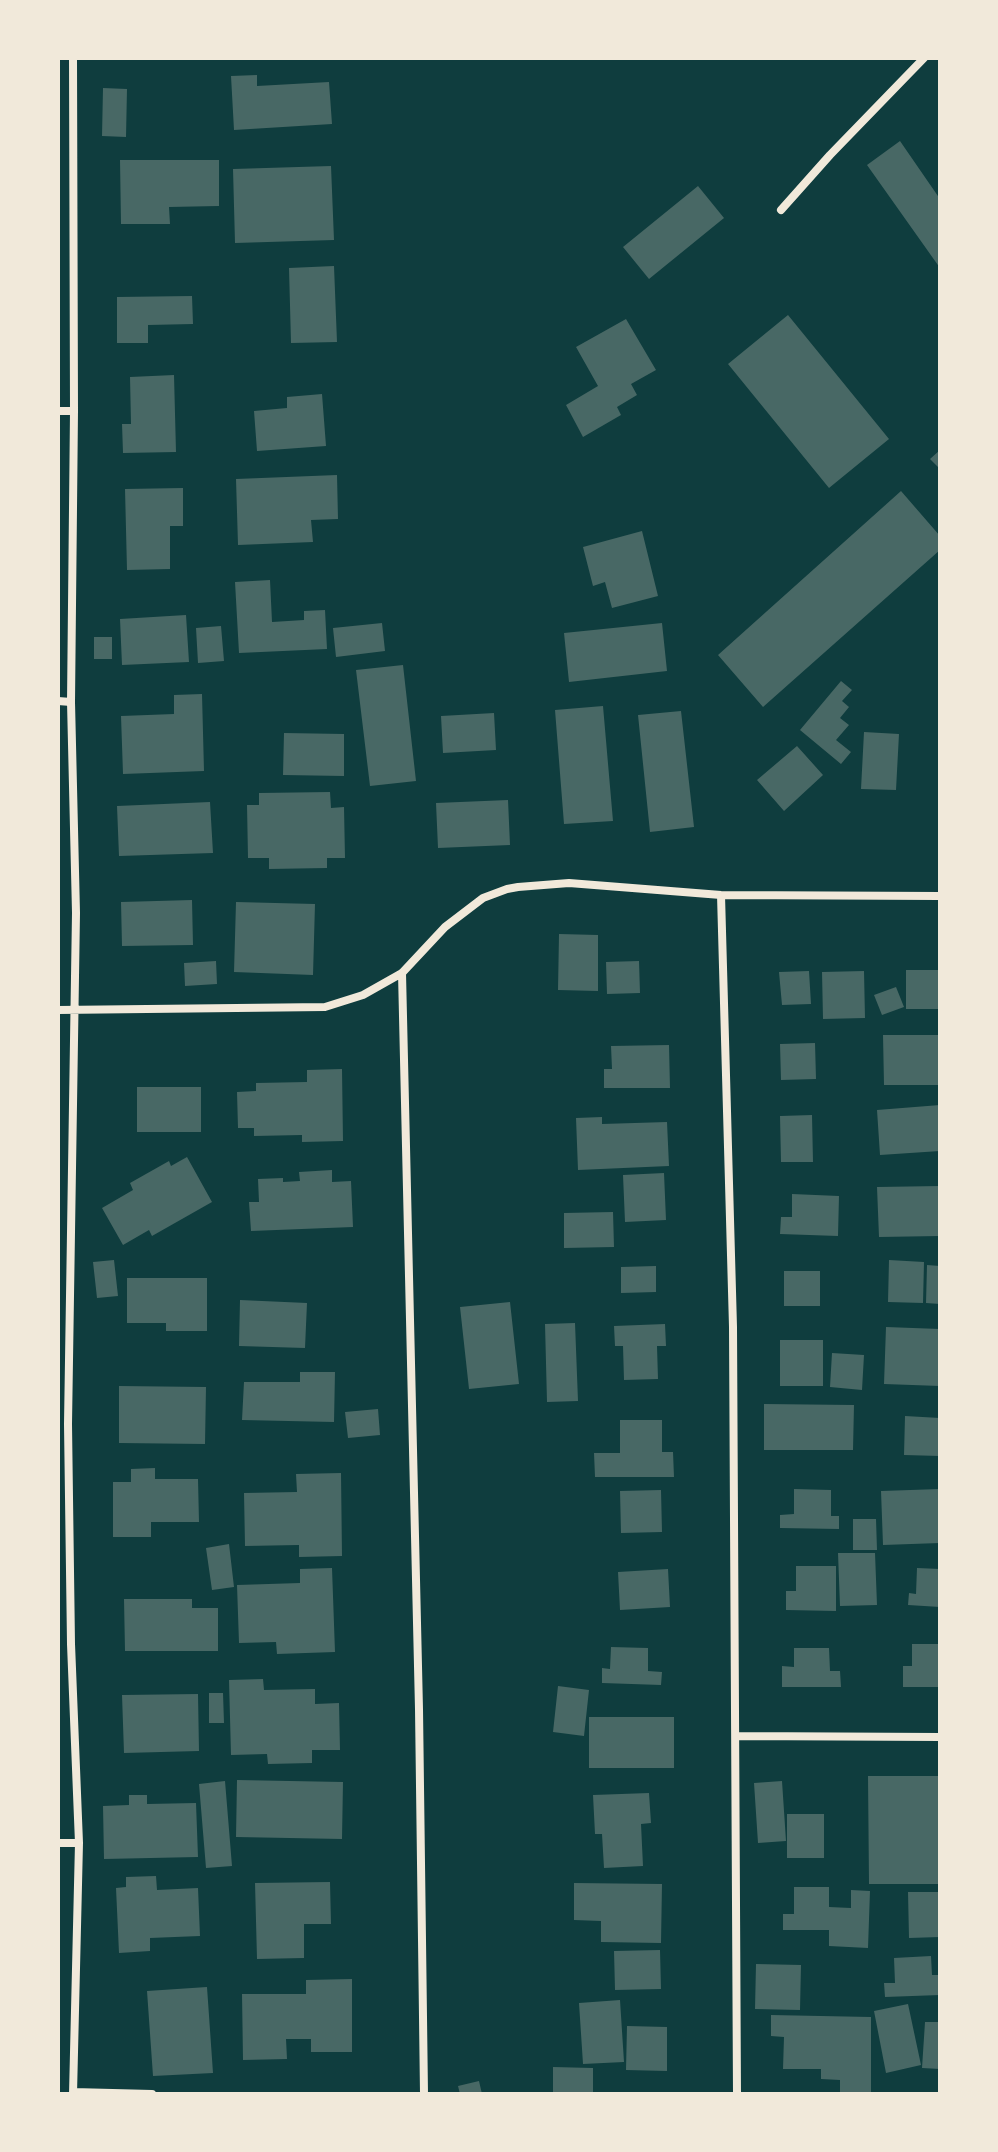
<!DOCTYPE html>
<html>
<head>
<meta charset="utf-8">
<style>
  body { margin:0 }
  #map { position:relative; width:998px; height:2152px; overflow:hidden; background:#0f3d3e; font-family:"Times New Roman",serif }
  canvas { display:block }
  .frame { position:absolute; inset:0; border:60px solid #f1e9da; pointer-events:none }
</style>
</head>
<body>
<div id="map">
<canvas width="998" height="2152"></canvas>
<div class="frame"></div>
</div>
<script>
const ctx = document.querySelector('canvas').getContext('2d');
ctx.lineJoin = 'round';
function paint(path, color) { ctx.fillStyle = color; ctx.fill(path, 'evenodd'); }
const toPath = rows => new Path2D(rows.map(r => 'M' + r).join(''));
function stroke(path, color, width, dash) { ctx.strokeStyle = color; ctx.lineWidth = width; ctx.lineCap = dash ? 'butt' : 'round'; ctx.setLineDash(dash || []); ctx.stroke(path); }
paint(toPath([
  [257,75,257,86,329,82,332,124,234,130,231,76],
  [103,88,127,89,126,137,102,136],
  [900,141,940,199,940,268,867,165],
  [120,160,219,160,219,206,169,207,170,224,121,224],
  [331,166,334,240,235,243,233,169],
  [698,186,724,218,649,279,623,247],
  [334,266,337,342,291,343,289,268],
  [192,296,193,324,148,325,148,343,117,343,117,297],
  [788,315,889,439,829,488,728,364],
  [626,319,656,370,631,384,637,395,617,407,621,415,583,437,566,405,598,386,576,347],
  [174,375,176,452,123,453,122,424,131,424,130,377],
  [322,394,326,446,257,451,254,411,287,408,287,397],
  [940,450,940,469,930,459],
  [337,475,338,519,311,520,313,542,238,545,236,479],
  [183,488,183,526,170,526,170,569,127,570,125,489],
  [901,491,940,536,940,550,763,707,718,655],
  [642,531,658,596,612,608,605,582,593,586,583,547],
  [270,580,272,622,304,620,304,611,325,610,327,649,239,653,235,582],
  [186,615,189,662,122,665,120,619],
  [382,623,385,651,336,657,333,628],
  [662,623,667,671,569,682,564,633],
  [221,626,224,661,198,663,196,628],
  [94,637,112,637,112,659,94,659],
  [403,665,416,781,370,786,356,670],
  [841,681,852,690,842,701,849,707,840,718,849,725,836,740,851,752,841,764,800,730],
  [202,694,204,771,123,774,121,716,174,714,174,695],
  [603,706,613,821,564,824,555,710],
  [681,711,694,827,650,832,638,715],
  [494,713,496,750,443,753,441,716],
  [864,732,899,734,896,790,861,789],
  [284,733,344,734,344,776,283,775],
  [797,746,823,775,784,811,757,780],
  [330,792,331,808,344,807,345,858,327,858,327,868,269,869,269,858,248,858,247,805,259,805,259,793],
  [508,800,510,845,438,848,436,803],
  [210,802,213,853,119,856,117,806],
  [192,900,193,945,122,946,121,902],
  [236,902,315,904,313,975,234,972],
  [559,934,598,935,598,991,558,990],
  [216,961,217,984,185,986,184,963],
  [639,961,640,993,607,994,606,962],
  [906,970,940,970,940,1009,906,1009],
  [809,971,811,1004,782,1005,779,972],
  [864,971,865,1018,823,1019,822,972],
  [896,987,904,1007,882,1015,874,995],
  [883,1035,940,1035,940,1085,884,1085],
  [815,1043,816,1079,781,1080,780,1044],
  [669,1045,670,1088,604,1088,604,1069,612,1069,611,1046],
  [342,1069,343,1141,302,1142,302,1135,254,1136,254,1128,238,1128,237,1092,256,1091,256,1083,307,1082,307,1070],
  [137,1087,201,1087,201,1132,137,1132],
  [940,1105,940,1151,880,1155,877,1110],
  [812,1115,813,1162,781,1162,780,1116],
  [602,1117,602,1124,667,1122,669,1166,578,1170,576,1118],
  [187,1157,212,1202,152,1236,149,1230,123,1245,102,1208,133,1190,130,1183,169,1161,171,1166],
  [332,1170,332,1182,351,1181,353,1227,251,1231,249,1202,259,1202,258,1179,283,1178,283,1182,300,1181,299,1172],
  [664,1173,666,1220,625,1222,623,1175],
  [940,1186,940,1236,879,1237,877,1187],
  [792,1194,839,1196,838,1236,780,1234,781,1217,792,1217],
  [613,1212,614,1247,564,1248,564,1213],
  [114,1260,118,1296,97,1298,93,1262],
  [889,1260,924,1262,923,1303,888,1302],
  [927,1265,940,1266,940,1304,926,1303],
  [656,1266,656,1292,621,1293,621,1267],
  [784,1271,820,1271,820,1306,784,1306],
  [127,1278,207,1278,207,1331,166,1331,166,1323,127,1323],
  [240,1300,307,1303,305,1348,239,1346],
  [510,1302,519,1384,469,1389,460,1307],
  [575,1323,578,1401,547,1402,545,1324],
  [665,1324,666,1346,657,1346,658,1379,624,1380,623,1346,615,1346,614,1326],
  [886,1327,940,1329,940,1386,884,1384],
  [780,1340,823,1340,823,1386,780,1386],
  [832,1353,864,1355,862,1390,830,1387],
  [300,1372,335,1372,334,1422,242,1420,244,1382,300,1382],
  [119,1386,206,1387,205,1444,119,1443],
  [764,1404,854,1405,853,1450,764,1450],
  [378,1409,380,1435,348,1438,345,1412],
  [905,1416,940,1418,940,1456,904,1455],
  [620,1420,662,1420,662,1452,673,1452,674,1477,595,1477,594,1453,620,1453],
  [155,1468,155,1479,198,1479,199,1522,151,1522,151,1537,113,1537,113,1482,131,1482,131,1469],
  [341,1473,342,1556,299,1557,299,1545,245,1546,244,1493,297,1492,296,1474],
  [794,1489,831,1490,831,1516,839,1516,839,1529,780,1528,780,1515,794,1514],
  [940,1489,940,1543,883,1545,881,1491],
  [661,1490,662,1532,621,1533,620,1491],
  [853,1519,876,1519,877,1550,853,1550],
  [229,1544,234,1587,212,1590,206,1548],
  [838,1553,875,1553,877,1605,840,1606],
  [796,1566,836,1566,836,1611,786,1610,786,1591,796,1591],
  [332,1568,335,1652,277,1654,276,1642,239,1643,237,1585,300,1583,300,1569],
  [917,1568,940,1569,940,1607,908,1605,909,1593,916,1594],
  [668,1569,670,1607,620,1610,618,1572],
  [124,1599,192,1599,192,1608,218,1608,218,1651,125,1651],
  [912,1644,940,1644,940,1687,903,1687,903,1666,912,1666],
  [611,1647,648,1648,648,1671,662,1672,661,1685,602,1683,602,1668,610,1669],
  [794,1648,829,1648,830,1671,840,1671,841,1687,782,1687,782,1666,794,1667],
  [263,1679,264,1690,315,1689,315,1704,339,1703,340,1750,312,1750,312,1763,268,1764,267,1754,231,1755,229,1680],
  [558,1686,589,1690,584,1736,553,1732],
  [209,1693,223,1693,224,1723,209,1723],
  [198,1694,199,1751,124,1753,122,1695],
  [589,1717,674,1717,674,1768,589,1768],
  [868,1776,940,1776,940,1884,869,1884],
  [237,1780,343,1782,342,1839,236,1837],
  [225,1781,232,1866,206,1868,199,1784],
  [782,1781,786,1841,758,1843,754,1783],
  [649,1793,651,1823,641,1824,643,1866,604,1868,602,1834,595,1834,593,1795],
  [129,1795,147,1795,147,1804,196,1803,198,1857,104,1859,103,1806,129,1805],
  [787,1814,824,1814,824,1858,787,1858],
  [156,1876,157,1890,198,1888,200,1936,150,1938,150,1951,119,1953,116,1888,126,1887,126,1877],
  [330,1882,331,1924,304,1924,304,1958,257,1959,255,1883],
  [574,1883,662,1884,661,1943,601,1942,601,1921,574,1920],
  [794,1887,829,1887,829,1907,851,1908,851,1890,870,1891,868,1948,829,1946,829,1930,783,1930,783,1914,794,1914],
  [908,1892,940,1892,940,1937,909,1938],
  [660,1950,661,1989,615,1990,614,1951],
  [931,1956,932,1975,940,1975,940,1995,885,1997,884,1983,895,1983,894,1958],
  [756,1964,801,1965,800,2010,755,2009],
  [352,1979,352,2052,311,2052,311,2039,286,2039,287,2059,243,2060,242,1994,306,1994,306,1980],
  [207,1987,213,2073,153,2076,147,1991],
  [620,2000,624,2062,583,2064,579,2003],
  [908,2004,921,2065,886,2073,874,2011],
  [771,2015,871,2017,871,2094,840,2094,840,2080,821,2079,821,2069,783,2069,784,2037,771,2036],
  [925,2022,940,2022,940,2069,922,2068],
  [627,2026,667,2027,667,2071,626,2070],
  [553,2067,593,2068,593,2094,553,2094],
  [479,2081,482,2094,460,2094,458,2086]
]), '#486865');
stroke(toPath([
  [781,210,830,155,924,58],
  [58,411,74,411],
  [58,701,71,702],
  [721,895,733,1327,737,2094],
  [402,973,419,1709,424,2094],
  [58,1010,325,1007,363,995,402,973,445,927,483,898,507,889,518,887,569,883,721,895,940,896],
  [736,1736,940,1737],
  [58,1843,79,1843],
  [73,2092,152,2094],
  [73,2094,79,1843,71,1644,68,1424,76,913,71,702,74,411,73,58]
]), '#f1e9da', 8);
</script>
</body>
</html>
